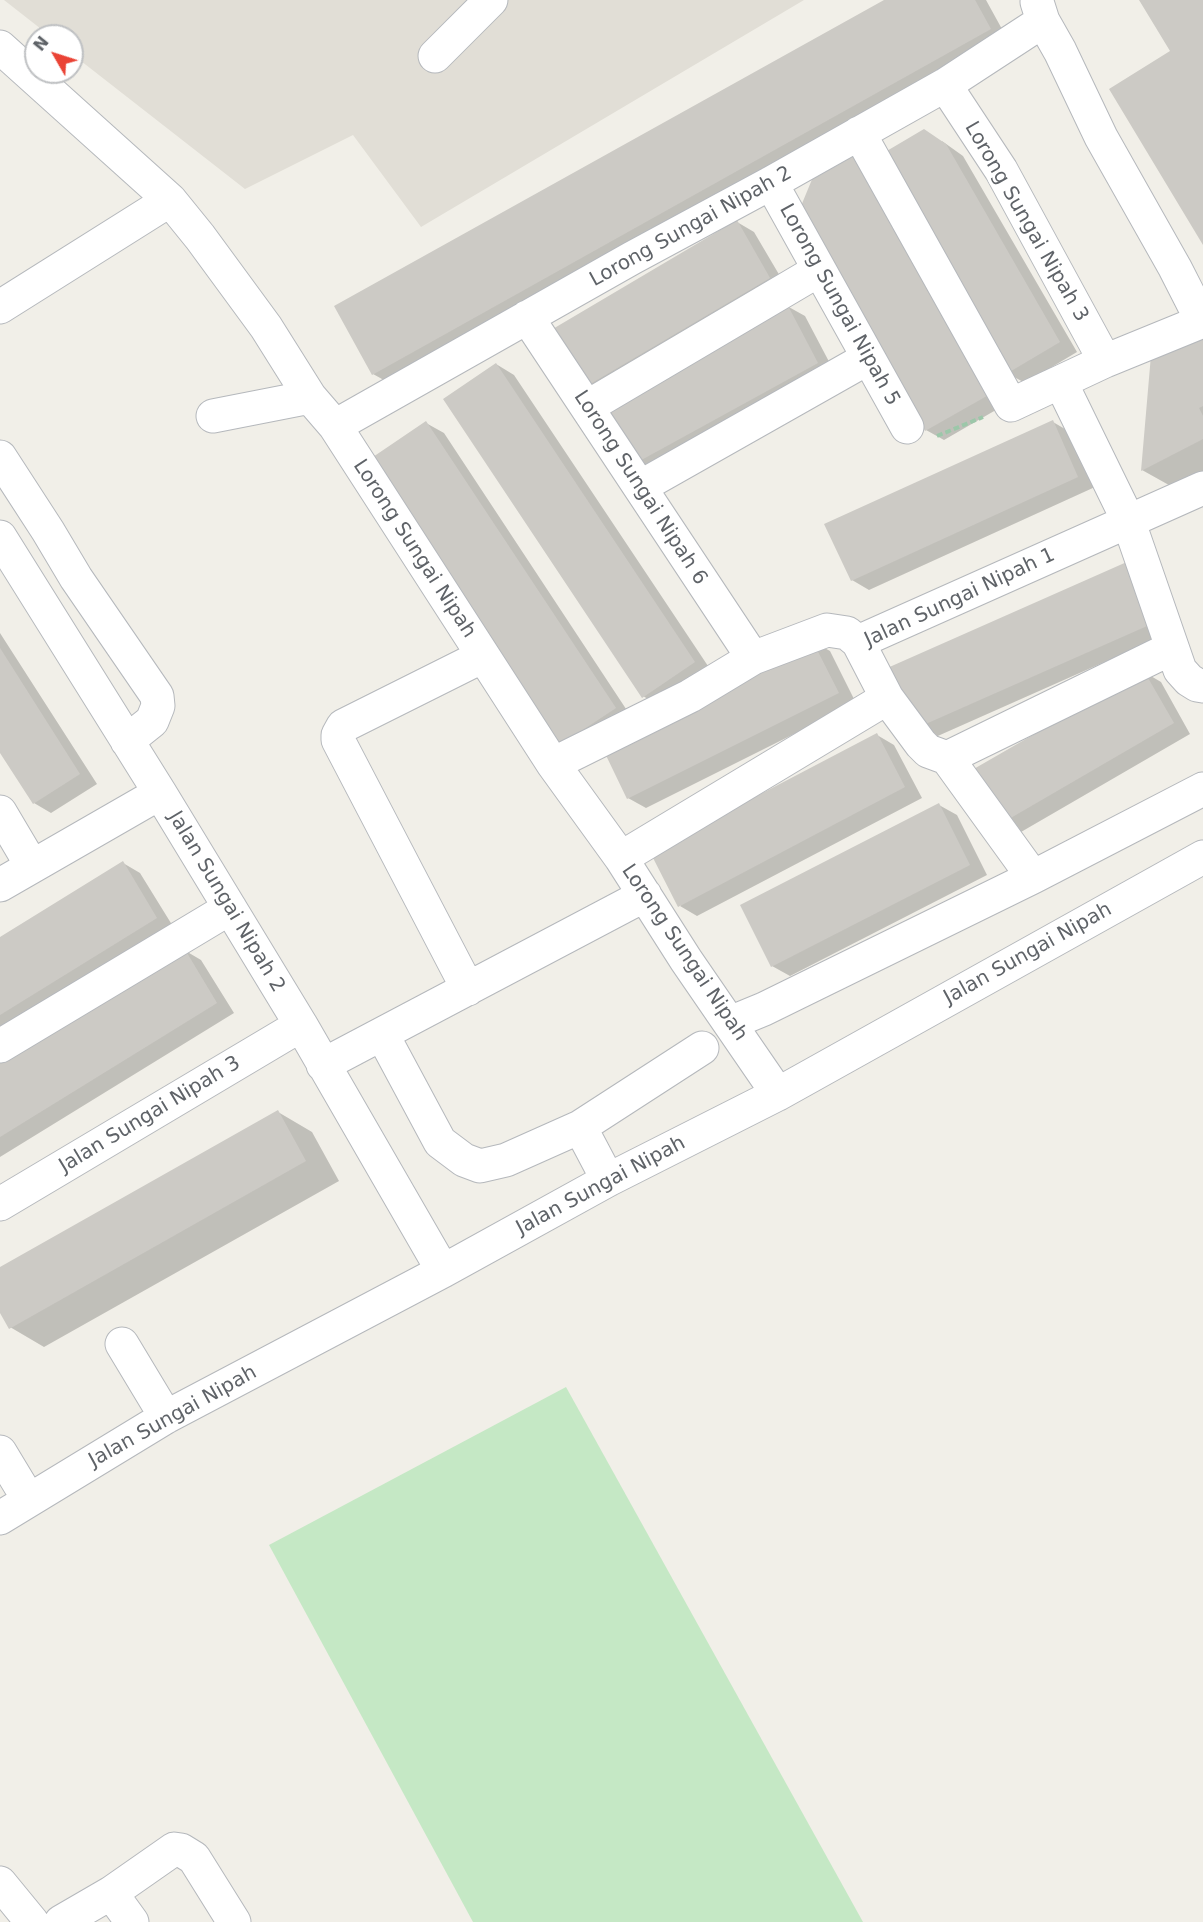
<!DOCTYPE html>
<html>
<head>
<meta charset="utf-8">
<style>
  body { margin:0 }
  #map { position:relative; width:1203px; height:1922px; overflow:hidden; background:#f1efe8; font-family:"DejaVu Sans",sans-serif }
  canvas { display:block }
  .north { position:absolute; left:24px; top:24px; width:60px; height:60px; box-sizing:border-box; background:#fff; border:2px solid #bfc1c3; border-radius:50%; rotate:309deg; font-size:16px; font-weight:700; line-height:24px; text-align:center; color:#5f6368 }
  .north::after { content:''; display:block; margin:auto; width:21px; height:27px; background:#ea4335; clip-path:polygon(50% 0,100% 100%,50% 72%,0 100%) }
</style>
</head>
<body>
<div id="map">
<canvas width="1203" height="1922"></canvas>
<div class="north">N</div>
</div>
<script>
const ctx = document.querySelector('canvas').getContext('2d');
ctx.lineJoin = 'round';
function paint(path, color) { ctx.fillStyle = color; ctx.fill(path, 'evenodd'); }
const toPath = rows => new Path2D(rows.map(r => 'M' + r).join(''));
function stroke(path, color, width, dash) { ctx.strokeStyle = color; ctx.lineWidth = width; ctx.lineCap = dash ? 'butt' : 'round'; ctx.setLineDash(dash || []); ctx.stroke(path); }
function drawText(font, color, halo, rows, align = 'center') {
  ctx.font = font + ' "DejaVu Sans",sans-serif'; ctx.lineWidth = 6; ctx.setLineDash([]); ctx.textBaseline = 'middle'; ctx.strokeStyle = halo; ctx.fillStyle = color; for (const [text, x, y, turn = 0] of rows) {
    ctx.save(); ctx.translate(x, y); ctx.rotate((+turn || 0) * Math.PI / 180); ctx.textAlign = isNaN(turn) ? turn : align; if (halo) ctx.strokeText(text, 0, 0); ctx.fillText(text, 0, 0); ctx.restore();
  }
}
paint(toPath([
  [4,0,804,0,421,227,353,135,245,189,72,54,72,36,50,36]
]), '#e1ded6');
paint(toPath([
  [566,1387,863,1922,473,1922,269,1545]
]), '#c5e8c5');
paint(toPath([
  [887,0,986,0,1008,40,391,384,373,374],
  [942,141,963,156,1077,352,1025,383,1007,373],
  [802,206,1008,403,944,440,926,430],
  [737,222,754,232,787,288,599,399,581,389],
  [787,306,805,316,835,373,653,473,635,463],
  [1203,330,1203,476,1176,489,1142,470],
  [496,364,514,375,712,672,661,707,643,696],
  [1053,422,1070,432,1095,487,869,590,852,580],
  [426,423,444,433,632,718,578,754],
  [1129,563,1172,632,931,739,913,729],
  [0,633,97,784,51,813,34,803,0,750],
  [812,641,830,651,856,703,646,808,628,798],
  [1144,672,1161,682,1190,734,1021,832,1003,822],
  [877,735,894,745,922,798,697,916,680,906],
  [939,805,957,815,987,875,790,976,772,966],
  [123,863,140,873,174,928,0,1036,0,938],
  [184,950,201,960,234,1013,0,1157,0,1063],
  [278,1112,312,1132,339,1181,44,1347,10,1327,0,1310,0,1269]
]), '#0003');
paint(toPath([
  [884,0,975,0,991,29,372,375,334,306],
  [1139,0,1203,0,1203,245,1109,89,1170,51],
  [924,129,946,144,1060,342,1006,374,880,155],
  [859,152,992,393,925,431,801,206,813,177],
  [737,220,770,278,580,390,546,333],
  [787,304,818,363,634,464,603,406],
  [1203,328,1203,406,1199,408,1203,416,1203,439,1141,471,1151,355],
  [496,363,695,662,642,698,443,399],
  [1053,420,1078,477,851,581,824,524],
  [426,421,616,708,560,745,370,459],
  [1129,561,1156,622,912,730,885,669],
  [812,640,839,693,627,799,601,745],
  [0,648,80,774,33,804,0,753],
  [1144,671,1174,723,1002,823,972,770],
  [877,733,905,787,678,907,650,852],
  [939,803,970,865,771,967,740,905],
  [123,861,157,918,0,1015,0,937],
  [184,948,217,1003,0,1137,0,1062],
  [278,1110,306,1161,9,1329,0,1313,0,1267]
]), '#cccac5');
const minor = toPath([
  [1037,2,1043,21,1060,51,1101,137,1175,268,1202,321],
  [0,47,170,200,200,237,266,327,310,397,335,426,553,764,621,858,686,960,778,1094],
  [435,56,491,0],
  [945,85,1001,170,1105,361],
  [859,133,1011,405,1105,361,1203,321],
  [771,183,907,427],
  [0,307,170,200],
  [527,317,753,658],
  [1061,383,1128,520,1180,670,1189,680,1197,685,1203,686],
  [587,407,819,270],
  [213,416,310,397],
  [335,426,632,258,771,183,945,85,1043,21],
  [0,457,48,531,76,578,157,696,158,706,152,721,127,741],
  [640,487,868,358],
  [0,537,160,793,301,1025,443,1271],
  [887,698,921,744,928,751,947,758,1033,877],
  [947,758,1172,648],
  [553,764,690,696,753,658,827,630,847,633,858,642],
  [0,812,32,866],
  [621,858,887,698,858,642,1203,488],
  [0,885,160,793],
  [468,989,338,740,338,735,343,726,483,656],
  [730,1023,764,1009,1033,877,1203,789],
  [382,1034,440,1142,464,1160,480,1166,506,1160,580,1127,702,1048],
  [0,1046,230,908],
  [323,1065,645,895],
  [580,1127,608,1180],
  [0,1204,301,1025],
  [122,1344,166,1417],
  [0,1452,29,1500],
  [0,1518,166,1417,443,1271,608,1180,778,1094,1203,857],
  [0,1883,32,1922],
  [111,1893,132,1922],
  [61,1922,111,1893,174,1849,181,1850,194,1858,234,1922]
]);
stroke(minor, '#b5b8bc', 35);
stroke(toPath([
  [937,436,983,417]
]), '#9cc7a9', 4, [6, 3]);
stroke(minor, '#fff', 33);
drawText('20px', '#5f6368', '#fff', [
  ["Lorong Sungai Nipah 3",1026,222,60],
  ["Lorong Sungai Nipah 2",691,227,-29],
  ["Lorong Sungai Nipah 5",839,305,61],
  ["Lorong Sungai Nipah 6",640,488,57],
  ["Lorong Sungai Nipah",414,549,57],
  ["Jalan Sungai Nipah 1",960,598,-25],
  ["Jalan Sungai Nipah 2",226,902,59],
  ["Lorong Sungai Nipah",684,953,56],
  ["Jalan Sungai Nipah",1028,954,-29],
  ["Jalan Sungai Nipah 3",150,1115,-31],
  ["Jalan Sungai Nipah",601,1186,-28],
  ["Jalan Sungai Nipah",173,1417,-29]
]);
</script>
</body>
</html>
